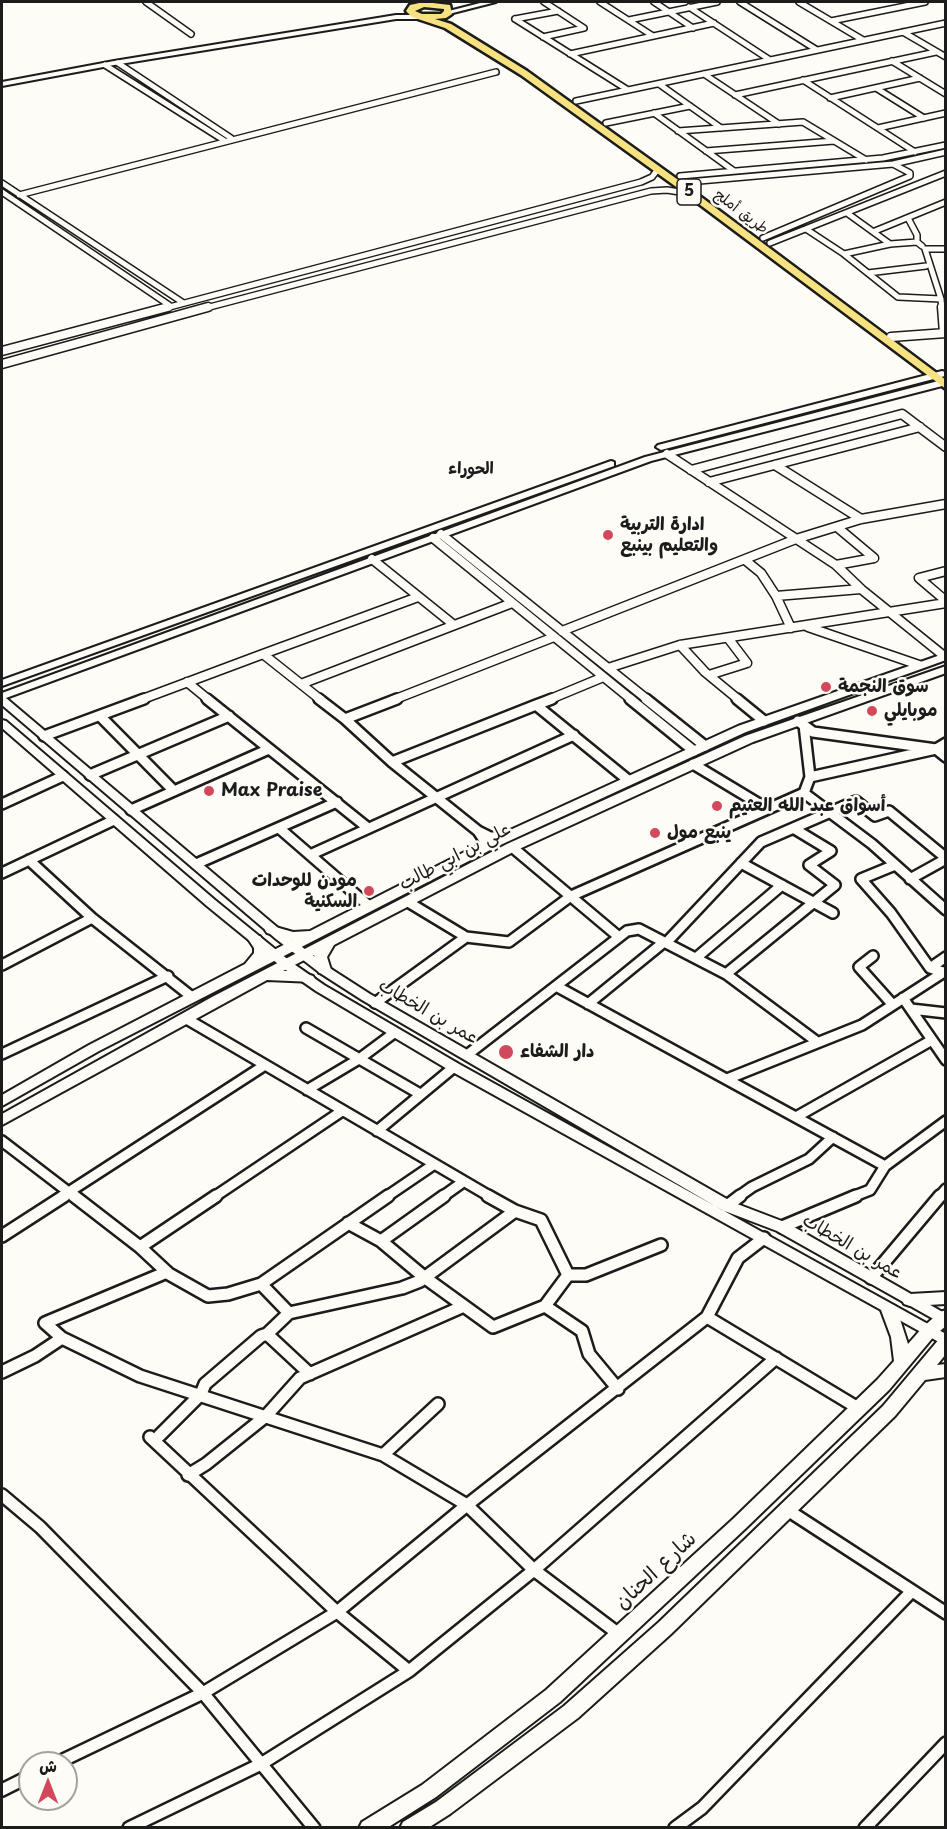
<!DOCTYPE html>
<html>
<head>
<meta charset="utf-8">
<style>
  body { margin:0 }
  #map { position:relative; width:947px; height:1829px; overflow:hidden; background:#fdfcf7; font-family:"Playpen Sans","Playpen Sans Arabic",sans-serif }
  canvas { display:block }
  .frame { position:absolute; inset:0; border:3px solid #1c1c1c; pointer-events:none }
  .north { position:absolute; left:18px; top:1751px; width:60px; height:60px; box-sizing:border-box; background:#fdfcf7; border:2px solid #a3a29f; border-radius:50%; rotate:0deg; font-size:16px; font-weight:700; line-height:24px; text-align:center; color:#1c1c1c }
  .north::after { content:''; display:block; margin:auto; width:21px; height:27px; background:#d1495b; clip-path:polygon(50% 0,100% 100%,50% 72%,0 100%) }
</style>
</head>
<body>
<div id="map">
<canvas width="947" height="1829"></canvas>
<div class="frame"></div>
<div class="north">ش</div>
</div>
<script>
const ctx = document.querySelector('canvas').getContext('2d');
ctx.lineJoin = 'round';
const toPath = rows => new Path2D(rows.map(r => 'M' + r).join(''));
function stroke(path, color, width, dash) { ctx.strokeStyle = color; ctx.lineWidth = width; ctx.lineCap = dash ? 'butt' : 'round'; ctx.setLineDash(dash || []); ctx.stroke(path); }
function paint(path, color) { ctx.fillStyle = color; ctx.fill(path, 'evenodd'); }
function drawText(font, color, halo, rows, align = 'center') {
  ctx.font = font + ' "Playpen Sans","Playpen Sans Arabic",sans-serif'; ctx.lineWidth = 5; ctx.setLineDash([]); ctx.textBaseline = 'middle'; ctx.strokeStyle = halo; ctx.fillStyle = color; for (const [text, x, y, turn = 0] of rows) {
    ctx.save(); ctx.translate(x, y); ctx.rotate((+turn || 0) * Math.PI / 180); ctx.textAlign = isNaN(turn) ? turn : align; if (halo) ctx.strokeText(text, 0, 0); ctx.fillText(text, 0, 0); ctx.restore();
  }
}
const minorFar3 = toPath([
  [146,2,191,34],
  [600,2,653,36],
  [654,2,693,28],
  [740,2,817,50],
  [799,2,863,40],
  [689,7,770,60],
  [515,19,628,90],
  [515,19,558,11],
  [629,20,717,2],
  [831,21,925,2],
  [903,32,946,57],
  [543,37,584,28,544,2],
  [570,54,714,23],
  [892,61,946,94],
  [118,63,231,138],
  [105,65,225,141],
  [704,74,779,124],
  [803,80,915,152],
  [659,84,721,128],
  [876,88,924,118],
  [735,95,936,52],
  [830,98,920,78],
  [576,101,946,23],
  [654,113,734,171],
  [606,123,690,106],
  [878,128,946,113],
  [678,131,803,122,866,160],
  [706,151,834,141],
  [680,176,883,158,946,145],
  [688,182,893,164,946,152],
  [2,183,182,302],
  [2,192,169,305],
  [19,195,496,72],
  [847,213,890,244],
  [908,218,917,235,917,242,922,246],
  [806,229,844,254,898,297,941,299],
  [875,231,946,202],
  [763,238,910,176,910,173,893,164],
  [770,243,946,173],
  [844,254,890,244,917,242],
  [868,273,926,266],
  [162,309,641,182,652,177,658,169],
  [202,309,651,191,667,190,692,194],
  [942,309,941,299,925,249,946,249]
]);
const minorFar2 = toPath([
  [942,307,944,333],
  [891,337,946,333],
  [2,351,168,307],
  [2,364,208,307],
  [667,454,836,565,861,589,944,656],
  [775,465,861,519],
  [691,470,902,414,946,447],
  [709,482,920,427],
  [441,534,648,700],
  [433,538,632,700],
  [372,559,454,625],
  [745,560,761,573,776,596,791,628],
  [836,565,874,558,837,527],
  [946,571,919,578,946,601],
  [776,596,861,589],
  [808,627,919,665],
  [562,631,796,539,861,519,946,504],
  [680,645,705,672,739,700],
  [263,654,418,597],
  [608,668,680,645,946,603],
  [709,675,747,663,728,638],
  [187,682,209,700],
  [301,684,512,603],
  [140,700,263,654,321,700],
  [393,700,554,637],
  [548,700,601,678]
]);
const minorFar1 = toPath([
  [207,699,368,828],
  [319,699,345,719],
  [397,699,345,719,392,762,478,831],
  [552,699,536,705,628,780],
  [630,699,694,751],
  [646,699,705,746],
  [737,699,764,721],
  [100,716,174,791],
  [798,721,813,732,936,749,946,743],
  [804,725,810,777],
  [44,736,144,699],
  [392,762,536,705],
  [693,764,766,808],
  [90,775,229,716],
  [804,793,872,844,946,910],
  [2,804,63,776],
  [131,810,269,749],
  [279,828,369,906],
  [512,847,619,937],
  [484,848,484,840,478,831,490,837,505,837],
  [312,854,574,735],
  [29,860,92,918,192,997],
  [741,863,833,913],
  [196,864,337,802],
  [895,865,861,879,891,913,930,968,946,973],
  [2,873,114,820],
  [910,879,946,859],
  [408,902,466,937,509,942,571,896,804,793,810,777,936,749,946,757],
  [666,943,761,842,856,801,875,816,889,811,946,858],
  [873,956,859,967,893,1005],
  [696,958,782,885],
  [2,965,92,918],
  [930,968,946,957],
  [726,974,835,885,809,865,831,851,793,828],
  [556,986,885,1166],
  [903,998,946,1060],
  [375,1003,466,937],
  [588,1004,664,942],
  [911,1009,946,1013],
  [185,1018,491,1197],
  [306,1028,420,1094],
  [2,1054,168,976],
  [467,1055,627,931,639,929,726,974,816,1041],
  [727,1079,862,1025,944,972],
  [307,1090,359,1059,394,1033],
  [796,1117,932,1040],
  [377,1131,454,1067],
  [2,1141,75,1197],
  [61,1197,265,1065],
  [214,1197,342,1111],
  [386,1197,433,1165],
  [442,1197,463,1182],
  [738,1197,752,1187,809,1159,833,1137],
  [852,1197,870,1190,885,1166,946,1121],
  [939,1197,946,1189]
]);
const minor = toPath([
  [74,1196,140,1247,169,1274,208,1296,228,1294,261,1284,388,1196],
  [488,1196,515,1211,541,1220,568,1275],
  [727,1206,740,1196],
  [348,1223,381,1241,424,1277,493,1327,545,1306,568,1275],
  [782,1227,856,1196],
  [2,1236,64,1196],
  [381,1241,444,1196],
  [140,1247,216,1196],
  [167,1272,45,1323,62,1338,140,1376,383,1455,467,1505,534,1570,620,1635],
  [568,1275,586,1275,661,1245],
  [871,1278,940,1196],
  [261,1284,289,1313],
  [545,1306,582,1331,589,1354,618,1389],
  [707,1317,858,1408],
  [267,1334,310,1374],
  [2,1372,35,1356,62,1338],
  [159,1436,201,1394,205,1384,261,1336,267,1334,289,1313,402,1288,420,1281,515,1211],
  [150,1437,337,1612,409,1671],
  [383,1455,438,1404],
  [188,1475,206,1464,266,1416,300,1378,464,1306],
  [2,1495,40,1527,203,1693,314,1828],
  [786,1509,946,1613],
  [57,1763,203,1693,337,1612,467,1505,707,1317,738,1258,764,1238],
  [2,1790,30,1776],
  [129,1828,261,1764,409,1671,534,1570,776,1358],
  [675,1828,702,1808,912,1591],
  [865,1828,946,1743]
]);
const tertiary = toPath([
  [942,371,945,372,945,376,661,450,656,447,658,445,942,371],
  [946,379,946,385,651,461,6,698,284,933,328,967,370,994,732,1202,787,1223,946,1314,946,1326,777,1231,722,1210,362,1000,320,973,276,939,2,705,2,693,645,457,946,379],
  [611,461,614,462,614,466,2,686,2,680,611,461],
  [2,720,6,721,215,900,291,962,324,985,459,1064,946,1334,946,1346,449,1070,316,991,283,968,207,906,2,728,2,720]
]);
const secondary = toPath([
  [484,2,496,2,449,14,445,12,484,2],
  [396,15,420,15,424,17,420,19,396,19,114,65,2,86,2,82,114,61,396,15],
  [946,653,946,660,746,732,496,847,99,1051,2,1106,2,1095,89,1045,245,964,254,953,254,948,248,939,250,936,260,936,268,948,268,953,293,940,267,933,265,930,267,927,272,926,293,932,310,931,486,841,738,726,946,653],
  [946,666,946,673,753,742,517,850,334,945,327,957,331,970,329,973,319,973,314,955,283,971,297,971,313,976,315,979,313,982,267,980,2,1125,2,1114,212,997,507,844,745,736,946,666],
  [946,1292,946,1304,910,1306,904,1304,902,1300,904,1296,910,1294,946,1292],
  [889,1304,895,1306,897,1310,908,1344,923,1327,940,1312,946,1310,946,1326,935,1335,889,1390,745,1529,560,1702,436,1797,387,1828,359,1828,362,1822,422,1785,546,1690,733,1519,877,1380,894,1361,891,1337,881,1310,883,1306,889,1304],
  [946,1336,946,1354,937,1365,946,1364,946,1377,925,1380,895,1416,671,1634,578,1718,450,1814,428,1828,400,1828,403,1822,436,1802,564,1706,659,1622,883,1406,940,1338,946,1336]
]);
const trunk = toPath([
  [424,2,450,5,452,14,446,18,435,19,451,24,527,71,681,182,946,380,946,389,675,186,521,75,445,28,412,17,406,11,410,5,424,2],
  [424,7,444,9,444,11,441,14,422,14,415,11,424,7]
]);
stroke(minorFar3, '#1c1c1c', 8);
stroke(minorFar2, '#1c1c1c', 11);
stroke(minorFar1, '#1c1c1c', 14);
stroke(minor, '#1c1c1c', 16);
stroke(tertiary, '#1c1c1c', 4);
stroke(secondary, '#1c1c1c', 4);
stroke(trunk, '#1c1c1c', 5);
stroke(minorFar3, '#fdfcf7', 5);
stroke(minorFar2, '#fdfcf7', 8);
stroke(minorFar1, '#fdfcf7', 9);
stroke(minor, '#fdfcf7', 11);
paint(tertiary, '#fdfcf7');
paint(secondary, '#fdfcf7');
paint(trunk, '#f7e281');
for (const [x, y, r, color] of [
  [608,535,6,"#d1495b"],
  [826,687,6,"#d1495b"],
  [872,711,6,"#d1495b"],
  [209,791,6,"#d1495b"],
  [717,806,6,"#d1495b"],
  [655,833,6,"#d1495b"],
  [369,891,6,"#d1495b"],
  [506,1052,8,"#d1495b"]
]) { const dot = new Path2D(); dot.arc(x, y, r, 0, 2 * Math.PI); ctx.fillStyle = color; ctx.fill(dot); stroke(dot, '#fdfcf7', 2); }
drawText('15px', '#1c1c1c', '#fdfcf7', [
  ["طريق أملج",741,212,37]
]);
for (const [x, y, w] of [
  [689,192,24]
]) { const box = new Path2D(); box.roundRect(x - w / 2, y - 13, w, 26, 4.5); ctx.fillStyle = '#fdfcf7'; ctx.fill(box); stroke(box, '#1c1c1c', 1.5); }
drawText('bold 16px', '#1c1c1c', null, [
  ["5",689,192]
]);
drawText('bold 16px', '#1c1c1c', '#fdfcf7', [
  ["الحوراء",471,470]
]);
drawText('bold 18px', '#1c1c1c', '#fdfcf7', [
  ["ادارة التربية",620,525],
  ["والتعليم بينبع",620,546],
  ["سوق النجمة",838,687],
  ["موبايلي",884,711],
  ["Max Praise",221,791],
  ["أسواق عبد الله العثيم",729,806],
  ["ينبع مول",667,833],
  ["مودن للوحدات",357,881,"right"],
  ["السكنية",357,902,"right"],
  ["دار الشفاء",520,1052]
], 'left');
drawText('18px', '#1c1c1c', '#fdfcf7', [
  ["علي بن ابي طالب",455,857,-28],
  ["عمر بن الخطاب",428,1012,30],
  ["عمر بن الخطاب",852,1247,30]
]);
drawText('21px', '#1c1c1c', '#fdfcf7', [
  ["شارع الحنان",656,1571,-43]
]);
</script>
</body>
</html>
